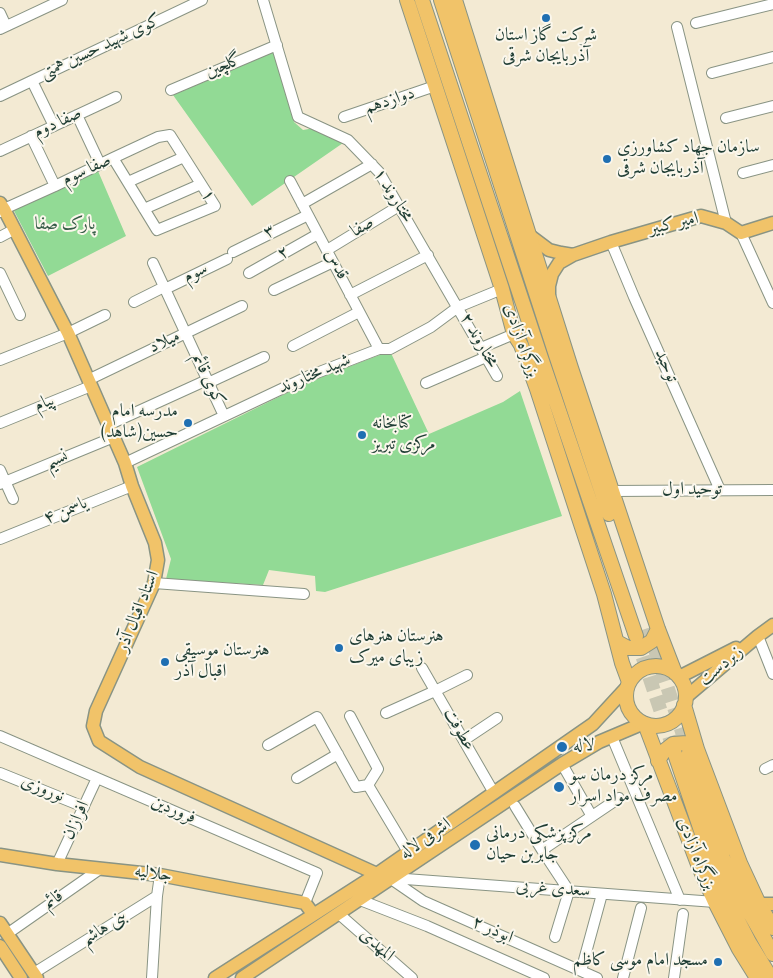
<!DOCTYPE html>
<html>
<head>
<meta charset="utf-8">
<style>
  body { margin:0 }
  canvas { display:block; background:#f3ead3 }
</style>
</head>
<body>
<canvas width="773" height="978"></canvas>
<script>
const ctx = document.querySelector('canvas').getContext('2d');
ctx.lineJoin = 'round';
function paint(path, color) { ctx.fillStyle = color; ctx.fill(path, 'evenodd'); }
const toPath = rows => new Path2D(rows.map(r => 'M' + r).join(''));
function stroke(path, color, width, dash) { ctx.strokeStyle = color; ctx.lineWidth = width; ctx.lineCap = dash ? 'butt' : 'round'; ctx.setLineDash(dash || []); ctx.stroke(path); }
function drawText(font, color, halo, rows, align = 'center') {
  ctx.font = font + ' Vollkorn,Amiri,serif'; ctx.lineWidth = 4; ctx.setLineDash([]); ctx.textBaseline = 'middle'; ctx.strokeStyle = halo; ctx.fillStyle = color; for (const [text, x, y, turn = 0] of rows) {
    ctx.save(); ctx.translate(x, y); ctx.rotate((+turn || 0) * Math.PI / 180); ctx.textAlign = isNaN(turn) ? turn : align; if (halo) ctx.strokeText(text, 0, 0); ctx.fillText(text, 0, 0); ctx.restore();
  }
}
paint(toPath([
  [274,52,294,122,303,130,326,126,343,143,252,206,173,95],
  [98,171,126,236,48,276,13,209],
  [390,351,429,434,503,402,520,391,562,516,325,592,316,591,315,576,269,570,263,585,166,579,171,559,137,467,309,382]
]), '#92da95');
stroke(toPath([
  [648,628,689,753],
  [636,637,675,754]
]), '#c9c7b3', 14, [14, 7]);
const minor = toPath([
  [263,0,298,117,348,140,379,172,497,376],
  [0,13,6,26],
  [696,23,773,4],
  [677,27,726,223],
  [0,29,62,0],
  [712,73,773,57],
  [32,81,54,126],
  [171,90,277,45],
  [0,96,202,0],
  [77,115,100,164],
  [344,117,435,86],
  [726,118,773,106],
  [31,136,55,186],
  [0,151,116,97],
  [743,173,773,165],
  [290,181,379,349],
  [128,182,184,157],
  [302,204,372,164],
  [144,209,201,184],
  [0,212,4,209,55,186,113,158,158,137,170,135,215,206,157,230,113,158],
  [741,233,773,303],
  [0,237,15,229],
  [611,242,634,297,720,490],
  [327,250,399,206],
  [233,252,308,215],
  [153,263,224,416],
  [0,273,20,315],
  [249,273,318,234],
  [165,289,227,259],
  [274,290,333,262],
  [350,295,428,255],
  [134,302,164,287],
  [293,346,359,312],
  [481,348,514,334],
  [0,360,68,333,105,315],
  [88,380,242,306],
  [208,383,264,357],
  [426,383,486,357],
  [0,423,91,386],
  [108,425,207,380],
  [125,463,309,376,379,349,390,349,431,327,458,307,502,289],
  [0,470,13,499],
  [0,484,114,437],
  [612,491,773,490],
  [0,539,132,486],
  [154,583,304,594],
  [758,636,773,674],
  [422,668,494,793],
  [386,713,435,691,467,675],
  [350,716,378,769,368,785],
  [0,736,317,873,305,903],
  [612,737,680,900],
  [464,740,497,718],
  [268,745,317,717,356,787,368,785],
  [562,764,590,813],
  [765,769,773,765],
  [0,773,84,807],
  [297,778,338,754],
  [368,785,408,852],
  [515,806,542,850,569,891,555,937],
  [542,850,619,798],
  [57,864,97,778],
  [392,878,715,902],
  [391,879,423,901,597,978],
  [360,900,427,926,544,978],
  [339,914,412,978],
  [7,934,100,869],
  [581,971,602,894],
  [34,973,157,896,160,875],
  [152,978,157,896],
  [623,978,641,908],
  [674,978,683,914]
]);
const major = toPath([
  [0,203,4,209,68,333,125,463,132,486,155,543,158,560,154,583,96,711,93,726,99,741,140,767,377,874],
  [529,235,549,250,561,253,573,255],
  [549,295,549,286,552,274,559,263,573,255,611,242,701,216,726,223,741,233,773,223],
  [679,677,736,648],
  [686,697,758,636,773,625],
  [0,855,57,864,160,875,305,903,313,914],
  [759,904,773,904],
  [0,923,37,978],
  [0,946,21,978],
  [215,978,377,874,593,724,627,687],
  [242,978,562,764,599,742,644,723]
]);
const highway = toPath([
  [407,0,502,289,514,334,521,345,537,389,579,518,604,594,622,663,629,682],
  [422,0,541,358,636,636],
  [441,0,556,355,609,514],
  [455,0,571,368,658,629,675,673],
  [617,642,628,648,641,648,652,641,658,629],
  '626 696a30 30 0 1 1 60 0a30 30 0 1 1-60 0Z',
  [684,705,697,749,740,863,759,904,773,928],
  [645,724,699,867,715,902,739,949,757,978],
  [689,753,723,858,738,892,773,954],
  [675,754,712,863,730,905,749,942,771,978],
  [658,761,664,751,673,744,687,743,697,749]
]);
stroke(minor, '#899484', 12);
stroke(major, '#899484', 15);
stroke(highway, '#899484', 16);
stroke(minor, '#fff', 10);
stroke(major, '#f1c369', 12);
stroke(highway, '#f1c369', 14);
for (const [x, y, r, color] of [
  [546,18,5,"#1f6fb2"],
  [607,159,5,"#1f6fb2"],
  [188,423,5,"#1f6fb2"],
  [362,435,5,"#1f6fb2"],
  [339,648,5,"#1f6fb2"],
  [165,662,5,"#1f6fb2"],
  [562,747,6,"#1f6fb2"],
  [559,787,6,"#1f6fb2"],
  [475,845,6,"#1f6fb2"],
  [718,962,5,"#1f6fb2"]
]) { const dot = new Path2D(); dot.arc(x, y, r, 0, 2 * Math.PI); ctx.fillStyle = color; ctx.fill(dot); stroke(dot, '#fbf7ec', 2); }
drawText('18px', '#1f3d34', '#fbf7ec', [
  ["شرکت گاز استان",546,37,"center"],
  ["آذربایجان شرقی",546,58,"center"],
  ["سازمان جهاد کشاورزی",617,149],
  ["آذربایجان شرقی",617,170],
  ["مدرسه امام",178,413,"right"],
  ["حسین(شاهد)",178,434,"right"],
  ["کتابخانه",372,425],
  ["مرکزى تبریز",372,446],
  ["هنرستان هنرهای",349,638],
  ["زیبای میرک",349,659],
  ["هنرستان موسیقی",175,652],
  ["اقبال آذر",175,673],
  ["لاله",573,747],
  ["مرکز درمان سو",570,777],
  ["مصرف مواد اسرار",570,798],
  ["مرکز پزشکی درمانی",486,835],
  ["جابربن حیان",486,856],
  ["مسجد امام موسی کاظم",708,962,"right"]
], 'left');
drawText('18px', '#1f3d34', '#fbf7ec', [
  ["کوی شهید حسین همتی",101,48,-25],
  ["گلچین",224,67,-23],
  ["دوازدهم",390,102,-18],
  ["صفا دوم",58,124,-25],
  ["صفا سوم",87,171,-25],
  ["۱",207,196,65],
  ["مختاروند ۱",392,196,58],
  ["امیر کبیر",674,225,-13],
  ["صفا",363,228,-32],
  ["۳",270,233,-27],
  ["۲",284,254,-30],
  ["قدس",335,265,62],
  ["سوم",196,274,-25],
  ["مختاروند ۲",478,341,60],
  ["بزرگراه آزادی",520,341,71],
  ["میلاد",165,343,-25],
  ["توحید",665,366,66],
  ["شهید مختاروند",315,375,-23],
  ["کوی قائم",207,380,65],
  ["پیام",45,404,-22],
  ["نسیم",57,461,-23],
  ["توحید اول",692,491],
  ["یاسمن ۴",66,512,-22],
  ["استاد اقبال آذر",139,612,-68],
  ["زبردست",722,667,-40],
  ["عطوفت",458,730,60],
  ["نوروزی",42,790,22],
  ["فروردین",173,811,23],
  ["افرازان",77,821,-65],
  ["اشرفی لاله",426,840,-35],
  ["بزرگراه آزادی",695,854,68],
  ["جلالیه",153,875,8],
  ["سعدی غربی",553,890,4],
  ["قائم",54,901,-35],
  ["بنی هاشم",105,929,-32],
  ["ابوذر ۲",492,931,24],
  ["المهدی",376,946,42]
]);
drawText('18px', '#365c47', '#fbf7ec', [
  ["پارک صفا",65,226]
]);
</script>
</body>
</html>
